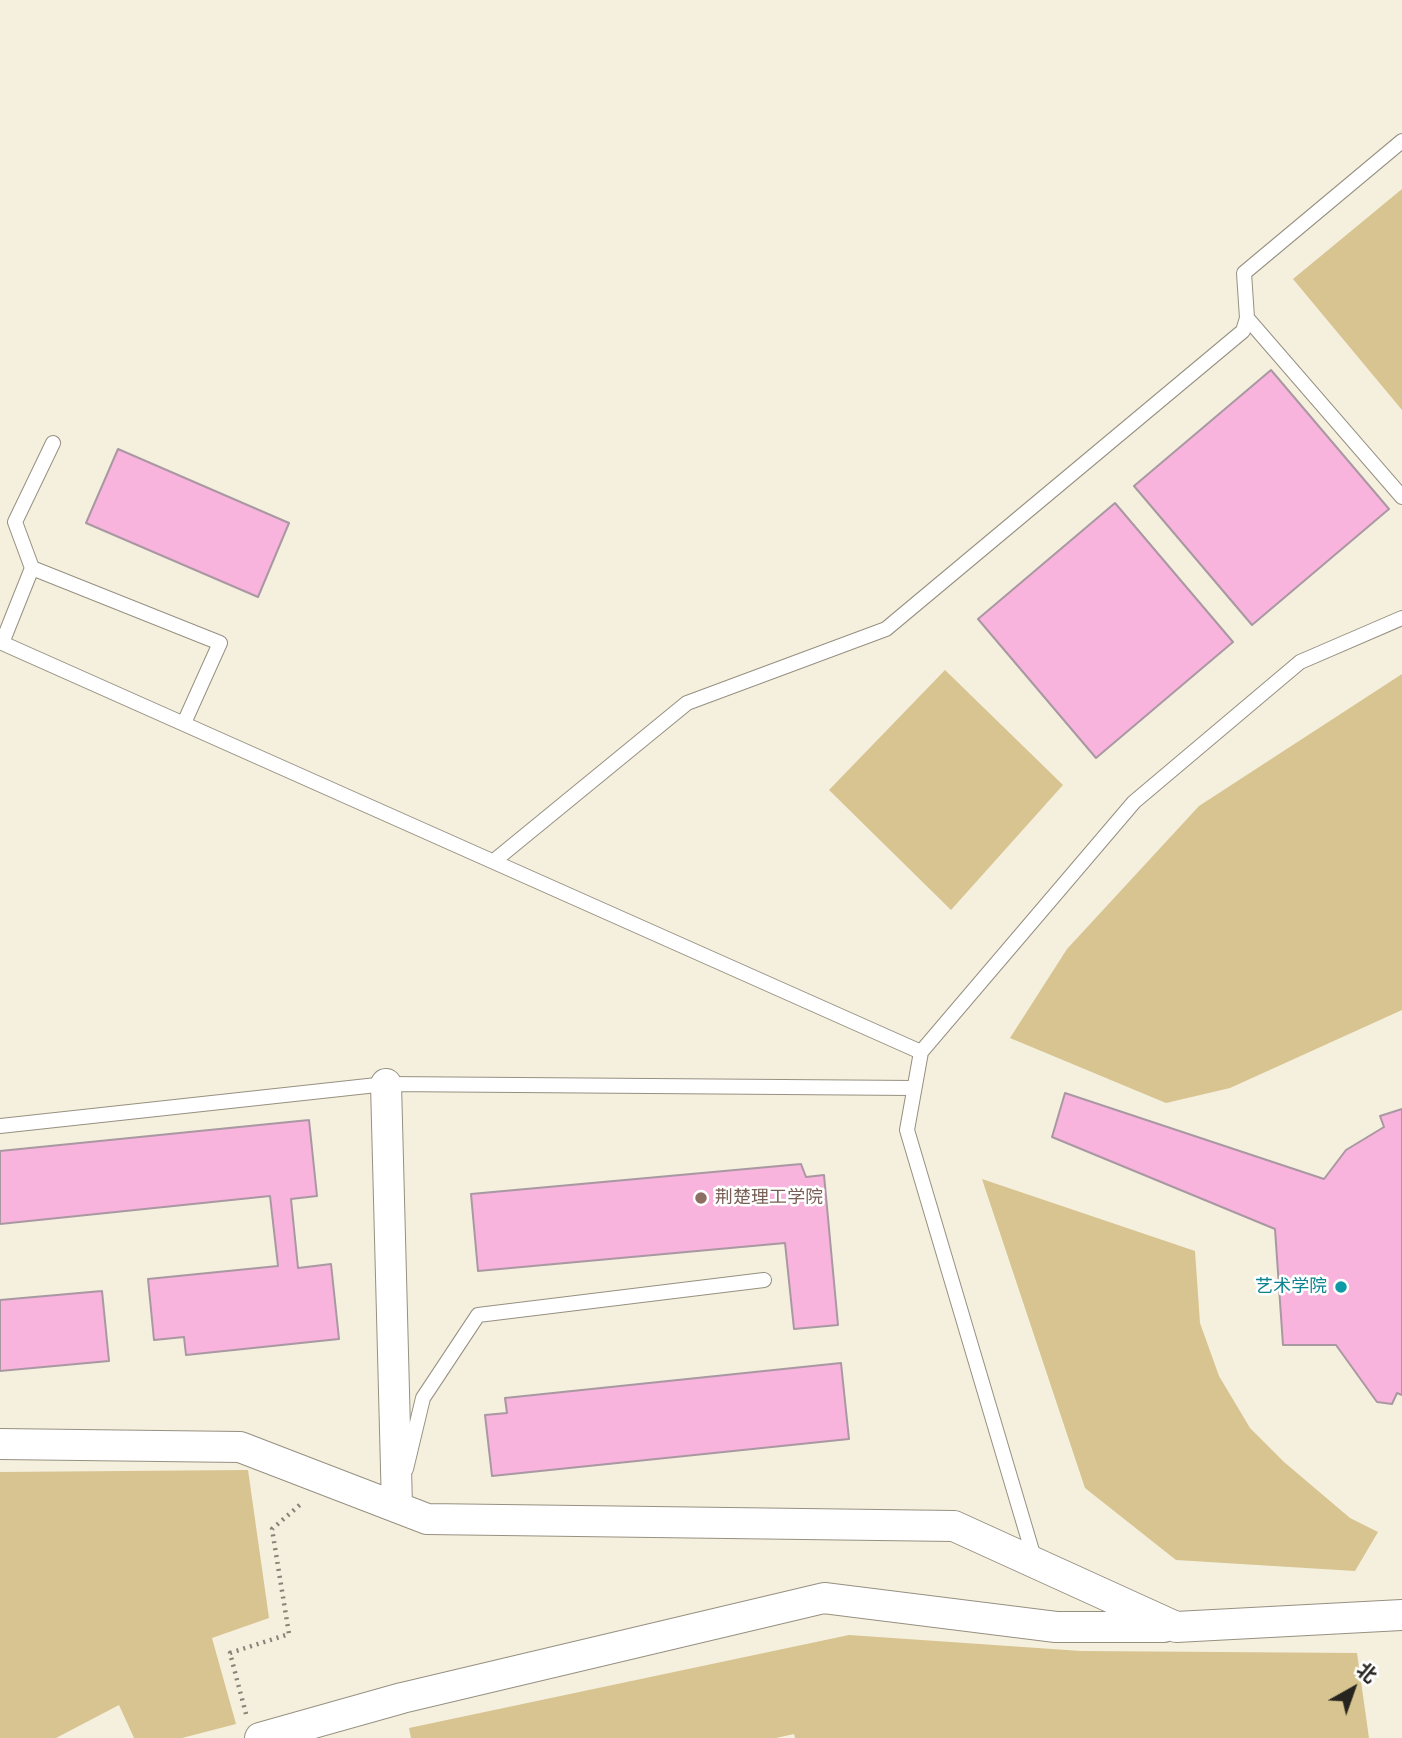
<!DOCTYPE html>
<html>
<head>
<meta charset="utf-8">
<style>
  body { margin:0 }
  #map { position:relative; width:1402px; height:1738px; overflow:hidden; background:#f5efde; font-family:Arial,"Noto Sans SC",sans-serif }
  canvas { display:block }
  .north { position:absolute; left:1318px; top:1654px; width:70px; height:70px; -webkit-text-stroke:5px #fff; paint-order:stroke; rotate:40deg; font-size:19px; font-weight:700; line-height:28px; text-align:center; color:#26241e }
  .north::after { content:''; display:block; margin:auto; width:24px; height:32px; background:#26241e; clip-path:polygon(50% 0,100% 100%,50% 72%,0 100%) }
</style>
</head>
<body>
<div id="map">
<canvas width="1402" height="1738"></canvas>
<div class="north">北</div>
</div>
<script>
const ctx = document.querySelector('canvas').getContext('2d');
ctx.lineJoin = 'round';
function paint(path, color) { ctx.fillStyle = color; ctx.fill(path, 'evenodd'); }
const toPath = rows => new Path2D(rows.map(r => 'M' + r).join(''));
function stroke(path, color, width, dash) { ctx.strokeStyle = color; ctx.lineWidth = width; ctx.lineCap = dash ? 'butt' : 'round'; ctx.setLineDash(dash || []); ctx.stroke(path); }
function drawText(font, color, halo, rows, align = 'center') {
  ctx.font = font + ' Arial,"Noto Sans SC",sans-serif'; ctx.lineWidth = 5; ctx.setLineDash([]); ctx.textBaseline = 'middle'; ctx.strokeStyle = halo; ctx.fillStyle = color; for (const [text, x, y, turn = 0] of rows) {
    ctx.save(); ctx.translate(x, y); ctx.rotate((+turn || 0) * Math.PI / 180); ctx.textAlign = isNaN(turn) ? turn : align; if (halo) ctx.strokeText(text, 0, 0); ctx.fillText(text, 0, 0); ctx.restore();
  }
}
paint(toPath([
  [1402,189,1402,410,1293,279],
  [945,670,1063,785,951,910,829,790],
  [1402,674,1402,1010,1230,1088,1166,1103,1010,1038,1067,949,1199,806],
  [982,1179,1195,1251,1200,1323,1219,1376,1250,1428,1284,1462,1350,1518,1378,1532,1355,1571,1176,1560,1085,1488],
  [248,1470,269,1618,212,1638,236,1724,182,1738,134,1738,119,1705,56,1738,0,1738,0,1472],
  [849,1635,1081,1651,1357,1653,1369,1738,795,1738,794,1734,776,1738,411,1738,409,1728]
]), '#d7c490');
const building = toPath([
  [1271,370,1389,509,1252,625,1134,486,1271,370],
  [118,449,289,523,258,597,86,523,118,449],
  [1115,503,1233,642,1096,758,978,619,1115,503],
  [1065,1093,1324,1179,1346,1150,1384,1127,1380,1116,1402,1109,1402,1395,1397,1393,1392,1404,1377,1402,1336,1345,1283,1345,1275,1229,1052,1137,1065,1093],
  [309,1120,317,1196,291,1199,298,1268,331,1264,339,1339,186,1355,184,1337,154,1340,148,1279,278,1266,270,1196,0,1224,0,1151,309,1120],
  [801,1164,806,1177,824,1175,838,1325,794,1329,785,1243,478,1271,471,1194,801,1164],
  [102,1291,109,1361,0,1371,0,1300,102,1291],
  [841,1363,849,1439,492,1476,485,1415,507,1413,505,1398,841,1363]
]);
paint(building, '#f8b4dc');
stroke(building, '#a998a2', 2);
const lane = toPath([
  [1247,318,1402,497],
  [53,443,15,522,32,568,2,643,921,1052],
  [32,568,220,643,184,723],
  [494,861,687,703,886,629,1243,331,1247,318,1244,273,1402,141],
  [0,1126,386,1084,914,1088],
  [406,1469,423,1398,478,1315,764,1280],
  [1035,1561,907,1130,921,1052,1134,802,1300,662,1402,618]
]);
const street = toPath([
  [386,1084,397,1507],
  [0,1444,240,1447,427,1519,954,1526,1176,1627,1402,1615],
  [260,1738,402,1698,824,1598,1056,1627,1164,1627]
]);
stroke(lane, '#969081', 16);
stroke(street, '#969081', 32);
stroke(toPath([
  [246,1714,230,1653,289,1634,272,1529,302,1503]
]), '#878378', 4.5, [2, 5]);
stroke(lane, '#fff', 14);
stroke(street, '#fff', 30);
for (const [x, y, r, color] of [
  [701,1198,7,"#8d6e63"],
  [1341,1287,7,"#0f9aa8"]
]) { const dot = new Path2D(); dot.arc(x, y, r, 0, 2 * Math.PI); ctx.fillStyle = color; ctx.fill(dot); stroke(dot, '#fff', 2.5); }
drawText('18px', '#785e54', '#fff', [
  ["荆楚理工学院",715,1198]
], 'left');
drawText('18px', '#0d838f', '#fff', [
  ["艺术学院",1327,1287]
], 'right');
</script>
</body>
</html>
